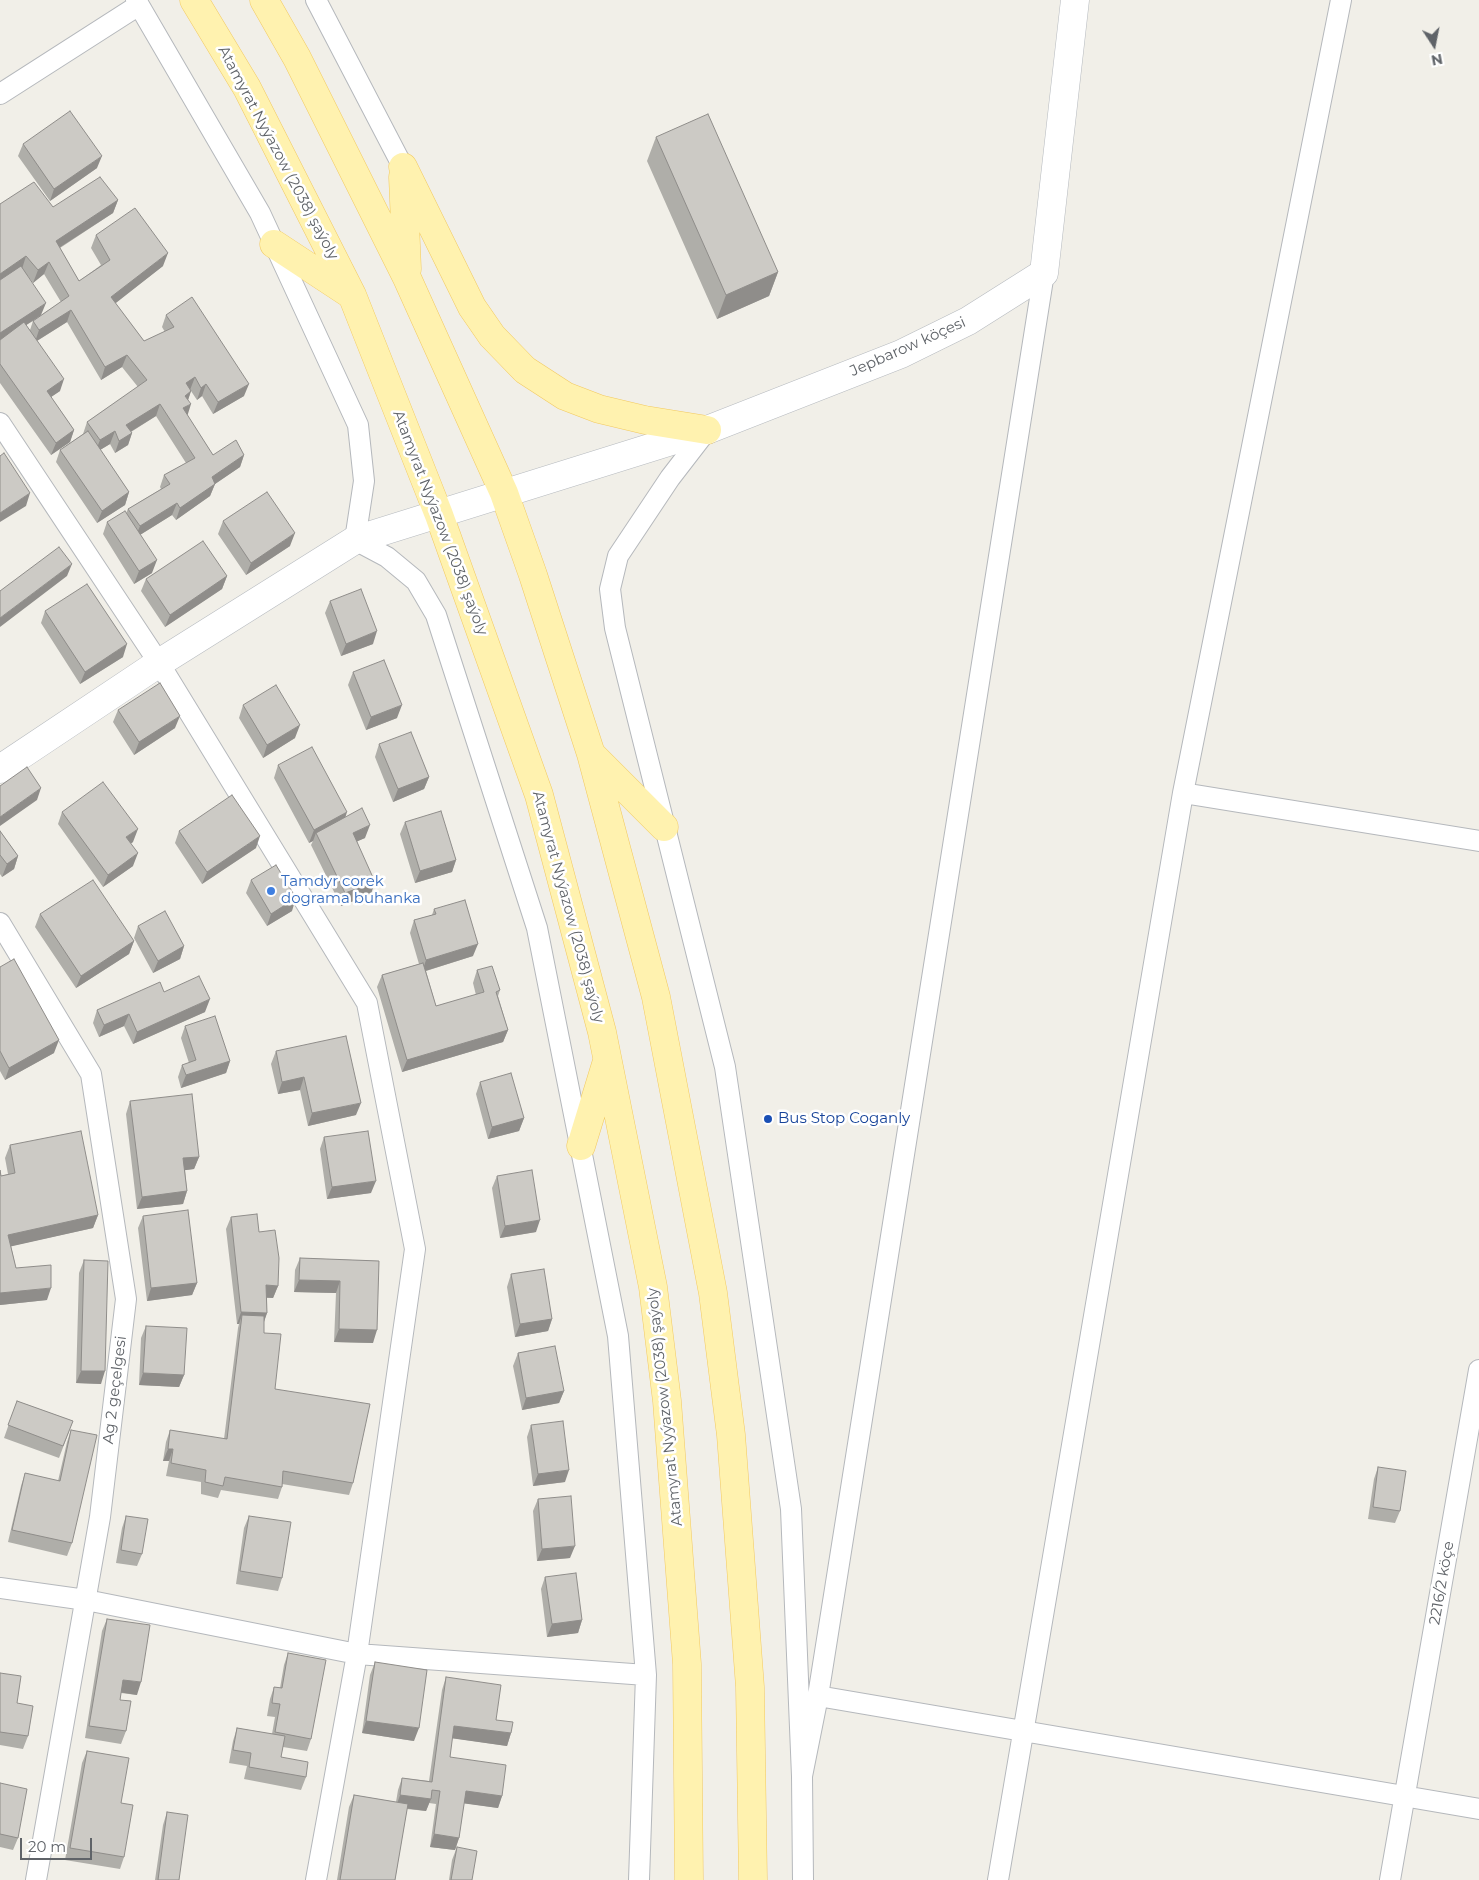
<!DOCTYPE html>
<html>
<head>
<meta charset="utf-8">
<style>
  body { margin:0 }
  #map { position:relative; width:1479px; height:1880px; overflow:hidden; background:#f1efe8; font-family:Montserrat,sans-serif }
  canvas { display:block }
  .north { position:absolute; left:1409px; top:20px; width:50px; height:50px; -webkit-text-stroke:4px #fff; paint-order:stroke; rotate:169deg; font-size:14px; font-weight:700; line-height:20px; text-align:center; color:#5f6368 }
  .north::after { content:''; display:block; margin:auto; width:18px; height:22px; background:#5f6368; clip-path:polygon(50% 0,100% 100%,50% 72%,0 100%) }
  .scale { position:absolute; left:20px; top:1838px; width:72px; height:22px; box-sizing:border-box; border:2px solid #5f6368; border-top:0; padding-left:6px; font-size:15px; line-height:18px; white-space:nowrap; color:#5f6368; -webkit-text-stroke:4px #fff; paint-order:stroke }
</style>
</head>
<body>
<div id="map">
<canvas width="1479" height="1880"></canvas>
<div class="north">N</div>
<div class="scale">20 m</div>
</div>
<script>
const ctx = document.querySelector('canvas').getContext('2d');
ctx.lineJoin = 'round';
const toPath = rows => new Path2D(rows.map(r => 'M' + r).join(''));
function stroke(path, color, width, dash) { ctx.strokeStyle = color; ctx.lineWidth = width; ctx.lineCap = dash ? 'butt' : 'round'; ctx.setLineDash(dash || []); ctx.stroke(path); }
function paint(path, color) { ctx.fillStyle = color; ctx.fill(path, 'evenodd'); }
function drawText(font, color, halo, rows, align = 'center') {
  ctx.font = font + ' Montserrat,sans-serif'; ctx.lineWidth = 5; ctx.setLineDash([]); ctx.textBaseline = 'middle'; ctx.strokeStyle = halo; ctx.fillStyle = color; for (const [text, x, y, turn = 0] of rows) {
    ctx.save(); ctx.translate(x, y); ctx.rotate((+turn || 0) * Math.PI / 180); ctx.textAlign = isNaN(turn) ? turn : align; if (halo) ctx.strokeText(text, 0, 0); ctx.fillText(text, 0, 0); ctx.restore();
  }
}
const street = toPath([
  [136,0,260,213,358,425,364,481,355,540,387,557,416,581,436,615,537,928,618,1336,646,1675,639,1880],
  [316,0,403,167],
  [0,94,139,5],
  [0,423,159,663,367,1003,415,1249,357,1654,316,1880],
  [707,430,670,478,618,556,610,589,615,628,725,1067,791,1509,802,1776,803,1880],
  [1183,793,1479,841],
  [0,923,91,1074,126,1299,100,1517,36,1880],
  [0,1588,86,1600,357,1654,646,1675],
  [815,1707,818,1696,1479,1809],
  [802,1776,818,1696,1044,273],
  [998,1880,1183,793,1341,0],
  [1390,1880,1479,1370]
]);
const secondary = toPath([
  [0,769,159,663,355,540,707,430,901,354,968,321,1044,273,1075,0]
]);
const primary = toPath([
  [194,0,247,88,352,295,439,515,539,795,602,1032,653,1287,667,1401,687,1664,689,1880],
  [264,0,297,58,407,278,504,493,533,575,591,754,656,997,713,1293,731,1435,750,1687,753,1880],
  [403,167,472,307,492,336,525,370,565,396,599,409,645,420,707,430],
  [403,177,407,269],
  [274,244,350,294],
  [593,756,664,827],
  [581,1146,607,1061]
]);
stroke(street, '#b5b8bc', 22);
stroke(secondary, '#b6babf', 29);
stroke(primary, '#f2c960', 29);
stroke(street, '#fff', 20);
stroke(secondary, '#fff', 28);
stroke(primary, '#fff2af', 28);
paint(toPath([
  [656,137,778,272,769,296,717,319,647,161],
  [23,144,97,168,50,201,18,156],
  [118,200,113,213,60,248,79,281,101,265,91,248,96,235,163,266,115,303,144,341,165,332,162,327,166,315,244,396,213,414,202,396,197,400,191,391,188,400,187,415,213,455,244,455,240,467,215,484,210,496,176,520,172,515,140,535,152,573,134,584,103,534,107,522,126,513,128,509,161,489,160,487,164,475,186,463,156,416,131,432,132,433,128,445,115,453,110,444,100,450,129,492,125,505,97,523,56,462,60,450,83,434,87,422,138,387,122,367,101,380,67,322,37,341,60,391,51,397,74,430,70,442,51,455,0,383,0,204,53,207],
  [44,274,61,302,41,315,27,275,33,283],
  [33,321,30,330,26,325],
  [223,521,290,546,246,575,218,534],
  [227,576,222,589,165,627,141,591,146,579],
  [330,601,373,644,341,656,325,613],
  [45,611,123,657,80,684,41,623],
  [353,672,397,718,366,730,348,685],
  [243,705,295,738,263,758,239,718],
  [118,710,175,728,134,755,113,722],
  [379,744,429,777,424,789,393,802,375,757],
  [278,765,345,817,365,838,357,841,371,894,341,906,311,845,313,841,309,843,274,778],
  [62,812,133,842,131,843,133,866,103,887,58,824],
  [405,822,456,860,452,872,415,883,400,834],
  [0,831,18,856,14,869,2,877,0,874],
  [179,831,256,848,202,884,175,843],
  [251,880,292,911,267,926,246,893],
  [434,909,473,956,426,971,436,1006,476,995,473,983,477,970,500,990,498,996,508,1030,503,1042,402,1072,377,987,382,975,419,964,410,933,414,920,432,915],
  [40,914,134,941,129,954,76,988,35,927],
  [138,926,184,946,180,959,153,973,134,938],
  [0,967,54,1053,5,1080,0,1071],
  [164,992,205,1012,133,1044,124,1026,99,1037,93,1023,97,1010],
  [185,1026,230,1061,226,1073,181,1088,178,1077,182,1065,189,1063,181,1038],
  [276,1051,356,1115,308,1126,300,1090,278,1094,271,1064],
  [480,1082,524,1118,519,1131,488,1139,476,1094],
  [130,1101,199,1157,194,1169,185,1170,187,1191,183,1204,137,1209,126,1114],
  [324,1137,371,1193,327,1199,320,1149],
  [10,1145,98,1215,93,1228,11,1246,16,1268,47,1300,0,1305,0,1170,1,1176,8,1174,5,1158],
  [497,1176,536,1232,500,1238,492,1188],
  [143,1216,197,1283,192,1295,147,1301,138,1228],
  [231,1217,259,1232,278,1286,273,1298,267,1298,267,1313,264,1321,264,1333,275,1389,353,1483,349,1495,282,1484,282,1487,278,1499,221,1490,218,1498,201,1494,201,1482,166,1476,169,1461,163,1461,166,1442,170,1430,224,1439,238,1328,239,1324,237,1324,226,1229],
  [300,1258,379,1261,373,1343,334,1342,336,1293,294,1292,295,1270],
  [84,1260,101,1384,76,1383,79,1273],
  [511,1274,552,1319,548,1331,515,1337,507,1287],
  [146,1326,184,1375,179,1387,139,1385,141,1338],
  [518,1353,564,1391,559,1403,522,1410,513,1366],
  [17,1401,73,1421,59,1458,4,1438],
  [531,1425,565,1482,533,1486,527,1437],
  [71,1430,72,1543,67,1556,8,1542,21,1486,25,1473,58,1481,67,1442],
  [1378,1467,1400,1511,1395,1523,1368,1519,1374,1479],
  [538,1499,570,1558,537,1561,533,1511],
  [126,1516,142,1554,137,1566,116,1563,122,1528],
  [249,1516,282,1578,278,1591,236,1584,244,1528],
  [545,1577,582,1620,578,1633,547,1637,541,1589],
  [107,1619,137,1695,121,1693,120,1700,126,1731,121,1744,85,1738,102,1631],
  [288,1653,311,1739,307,1751,283,1747,281,1757,306,1777,301,1790,244,1779,247,1766,229,1763,233,1741,237,1728,272,1734,275,1717,267,1716,270,1699,274,1687,280,1688,284,1665],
  [375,1662,414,1741,362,1733,370,1675],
  [0,1673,17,1703,28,1736,23,1749,0,1745],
  [446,1677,511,1733,507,1746,452,1738,450,1757,502,1796,498,1808,464,1803,459,1838,455,1850,430,1847,436,1804,429,1803,426,1811,407,1809,395,1880,337,1880,349,1807,354,1795,396,1802,398,1790,402,1778,429,1781,442,1690],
  [87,1751,121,1803,124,1857,120,1869,65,1860,82,1763],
  [0,1783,18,1838,13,1850,0,1847],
  [167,1812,179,1880,155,1880,163,1825],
  [457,1847,472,1880,449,1880,452,1860]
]), '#afaea9');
paint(toPath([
  [102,156,97,168,50,201,54,189],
  [118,200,113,213,51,253,56,241],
  [168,253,163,266,107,310,111,297],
  [26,256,22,269,0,283,0,274],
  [49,262,44,274,33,283,38,270],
  [778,272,769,296,717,319,726,295],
  [46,303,41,315,0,343,0,333],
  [71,310,67,322,35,342,39,330],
  [127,355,122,367,101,380,105,367],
  [195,377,190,390,186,383],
  [64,379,60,391,42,403,47,391],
  [206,384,202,396,197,400,201,388],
  [249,384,244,396,213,414,218,402],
  [191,391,187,403,185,396],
  [160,404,156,416,122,437,126,425],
  [191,404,187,417,183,408],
  [74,430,70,442,51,455,56,443],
  [115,431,110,444,95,453,100,440],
  [132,433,128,445,115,453,119,441],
  [244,455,240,467,215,484,210,496,176,520,180,508,212,477],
  [129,492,125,505,97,523,102,511],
  [30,493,26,506,0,522,0,513],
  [177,503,172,515,135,538,140,526],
  [295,533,290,546,246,575,251,563],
  [157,560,152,573,134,584,139,571],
  [72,564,67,576,0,627,0,618],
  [227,576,222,589,165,627,170,615],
  [377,631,373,644,341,656,346,644],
  [127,644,123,657,80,684,85,672],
  [402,705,397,718,366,730,371,717],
  [180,716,175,728,134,755,139,742],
  [300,725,295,738,263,758,267,745],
  [429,777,424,789,393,802,398,789],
  [41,788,37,800,0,826,0,817],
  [347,812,343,825,316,833,313,841,309,843,314,830],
  [370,825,365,838,349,845,353,833],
  [138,829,133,842,122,850,126,837],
  [260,836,256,848,202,884,207,872],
  [138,853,133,866,103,887,108,875],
  [18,856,14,869,2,877,7,864],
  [456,860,452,872,415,883,420,871],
  [375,882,371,894,341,906,345,893],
  [296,898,292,911,267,926,271,914],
  [134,941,129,954,76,988,81,976],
  [478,944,473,956,422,972,426,960],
  [184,946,180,959,153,973,158,961],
  [210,999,205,1012,133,1044,137,1032],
  [129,1014,124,1026,99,1037,104,1025],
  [508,1030,503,1042,402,1072,407,1060],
  [59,1040,54,1053,5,1080,9,1068],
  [230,1061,226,1073,181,1088,186,1075],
  [304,1077,300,1090,278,1094,282,1082],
  [361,1103,356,1115,308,1126,312,1113],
  [524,1118,519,1131,488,1139,492,1127],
  [199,1157,194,1169,179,1171,183,1158],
  [376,1181,371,1193,327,1199,332,1187],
  [187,1191,183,1204,137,1209,142,1197],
  [98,1215,93,1228,4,1248,8,1235],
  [540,1220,536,1232,500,1238,505,1226],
  [299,1280,340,1281,336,1293,294,1292],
  [197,1283,192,1295,147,1301,151,1288],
  [266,1285,278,1286,273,1298,261,1297],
  [51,1288,47,1300,0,1305,0,1293],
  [241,1312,267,1313,263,1325,242,1315,239,1324,237,1324],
  [552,1319,548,1331,515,1337,520,1324],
  [339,1329,377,1330,373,1343,334,1342],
  [81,1371,105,1371,101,1384,76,1383],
  [143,1373,184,1375,179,1387,139,1385],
  [564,1391,559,1403,522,1410,526,1398],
  [168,1449,173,1449,169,1461,163,1461],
  [569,1470,565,1482,533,1486,538,1474],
  [575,1546,570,1558,537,1561,542,1549],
  [582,1620,578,1633,547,1637,552,1624],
  [123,1680,141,1682,137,1695,118,1692],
  [366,1721,419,1728,414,1741,362,1733],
  [454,1726,511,1733,507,1746,450,1738],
  [466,1791,502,1796,498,1808,461,1803],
  [400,1795,431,1799,426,1811,396,1807],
  [434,1834,459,1838,455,1850,430,1847]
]), '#8f8d8a');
const building = toPath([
  [70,111,102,156,54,189,23,144,70,111],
  [708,114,778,272,726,295,656,137,708,114],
  [100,177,118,200,56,241,79,281,110,260,96,235,135,208,168,253,111,297,144,341,174,327,166,315,192,297,249,384,218,402,206,384,201,388,195,377,186,383,191,391,185,396,191,404,183,408,213,455,236,440,244,455,212,477,215,484,180,508,177,503,140,526,128,509,170,484,164,475,195,458,160,404,126,425,132,433,119,441,115,431,100,440,87,422,147,380,127,355,105,367,71,310,39,330,33,321,69,296,49,262,38,270,26,256,0,274,0,204,34,182,53,207,100,177],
  [21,266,46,303,0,333,0,280,21,266],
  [24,322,64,379,47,391,74,430,56,443,0,364,0,340,24,322],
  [88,431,129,492,102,511,60,450,88,431],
  [4,453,30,493,0,513,0,456,4,453],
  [267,492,295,533,251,563,223,521,267,492],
  [125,511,157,560,139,571,107,522,125,511],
  [203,541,227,576,170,615,146,579,203,541],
  [59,547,72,564,0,618,0,591,59,547],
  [87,584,127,644,85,672,45,611,87,584],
  [361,589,377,631,346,644,330,601,361,589],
  [384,660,402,705,371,717,353,672,384,660],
  [160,683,180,716,139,742,118,710,160,683],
  [276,685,300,725,267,745,243,705,276,685],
  [411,732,429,777,398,789,379,744,411,732],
  [312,747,347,812,314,830,278,765,312,747],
  [27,767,41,788,0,817,0,786,27,767],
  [103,782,138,829,126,837,138,853,108,875,62,812,103,782],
  [232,795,260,836,207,872,179,831,232,795],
  [362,808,370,825,353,833,375,882,345,893,316,833,362,808],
  [441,811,456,860,420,871,405,822,441,811],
  [0,831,18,856,7,864,0,855,0,831],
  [276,865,296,898,271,914,251,880,276,865],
  [93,880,134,941,81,976,40,914,93,880],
  [465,900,478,944,426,960,414,920,436,914,434,909,465,900],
  [165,911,184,946,158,961,138,926,165,911],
  [14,959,59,1040,9,1068,0,1051,0,967,14,959],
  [423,963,436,1006,484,992,477,970,492,966,500,990,496,992,508,1030,407,1060,382,975,423,963],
  [199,976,210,999,137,1032,129,1014,104,1025,97,1010,160,982,164,992,199,976],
  [215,1016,230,1061,186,1075,182,1065,196,1060,185,1026,215,1016],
  [346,1036,361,1103,312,1113,304,1077,282,1082,276,1051,346,1036],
  [511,1073,524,1118,492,1127,480,1082,511,1073],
  [192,1094,199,1157,183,1158,187,1191,142,1197,130,1101,192,1094],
  [81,1131,98,1215,8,1235,16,1268,51,1265,51,1288,0,1293,0,1170,1,1176,15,1173,10,1145,81,1131],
  [368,1131,376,1181,332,1187,324,1137,368,1131],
  [532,1170,540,1220,505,1226,497,1176,532,1170],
  [188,1210,197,1283,151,1288,143,1216,188,1210],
  [257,1214,259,1232,275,1230,279,1258,278,1286,266,1285,267,1313,241,1312,231,1217,257,1214],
  [300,1258,379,1261,377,1330,339,1329,340,1281,299,1280,300,1258],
  [84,1260,108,1261,105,1371,81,1371,84,1260],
  [544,1269,552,1319,520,1324,511,1274,544,1269],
  [242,1315,264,1316,264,1333,281,1334,275,1389,370,1404,353,1483,283,1471,282,1487,225,1477,223,1486,205,1482,206,1470,171,1463,173,1449,168,1449,170,1430,227,1439,242,1315],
  [146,1326,187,1328,184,1375,143,1373,146,1326],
  [555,1346,564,1391,526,1398,518,1353,555,1346],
  [17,1401,73,1421,63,1446,8,1425,17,1401],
  [563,1421,569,1470,538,1474,531,1425,563,1421],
  [71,1430,97,1435,72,1543,12,1530,25,1473,60,1481,71,1430],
  [1378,1467,1406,1471,1400,1511,1373,1507,1378,1467],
  [571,1496,575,1546,542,1549,538,1499,571,1496],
  [126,1516,148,1519,142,1554,121,1550,126,1516],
  [249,1516,291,1522,282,1578,240,1571,249,1516],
  [576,1573,582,1620,552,1624,545,1577,576,1573],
  [107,1619,150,1625,141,1682,123,1680,120,1700,131,1701,126,1731,89,1726,107,1619],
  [288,1653,326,1660,311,1739,275,1732,280,1704,272,1703,274,1687,282,1688,288,1653],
  [375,1662,427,1670,419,1728,366,1721,375,1662],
  [0,1673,21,1676,17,1703,33,1706,28,1736,0,1732,0,1673],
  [446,1677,501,1685,496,1720,513,1722,511,1733,454,1726,450,1757,506,1765,502,1796,466,1791,459,1838,434,1834,440,1791,432,1790,431,1799,400,1795,402,1778,432,1782,446,1677],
  [237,1728,285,1736,281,1757,308,1762,306,1777,249,1767,251,1753,233,1750,237,1728],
  [87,1751,129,1758,121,1803,133,1805,124,1857,70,1848,87,1751],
  [0,1783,27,1789,18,1838,0,1834,0,1783],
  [354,1795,408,1804,395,1880,340,1880,354,1795],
  [167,1812,188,1815,179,1880,158,1880,167,1812],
  [457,1847,477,1851,472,1880,451,1880,457,1847]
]);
paint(building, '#cccac5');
stroke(building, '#8f8d8a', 1);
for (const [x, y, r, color] of [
  [271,891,5,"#3f7fe0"],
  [768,1119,5,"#1a4fb4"]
]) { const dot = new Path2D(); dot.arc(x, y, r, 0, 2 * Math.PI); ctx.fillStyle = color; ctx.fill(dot); stroke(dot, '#fff', 2); }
drawText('15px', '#5f6368', '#fff', [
  ["Atamyrat Nyýazow (2038) şaýoly",278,153,62],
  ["Jepbarow köçesi",908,347,-24],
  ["Atamyrat Nyýazow (2038) şaýoly",440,523,69],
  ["Atamyrat Nyýazow (2038) şaýoly",568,907,75],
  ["Ag 2 geçelgesi",115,1390,-83],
  ["Atamyrat Nyýazow (2038) şaýoly",665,1407,-96],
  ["2216/2 köçe",1442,1583,-80]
]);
drawText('15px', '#366cbe', '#fff', [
  ["Tamdyr corek",281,882],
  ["dograma buhanka",281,899]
], 'left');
drawText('15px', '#164399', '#fff', [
  ["Bus Stop Coganly",778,1119]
], 'left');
</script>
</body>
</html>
